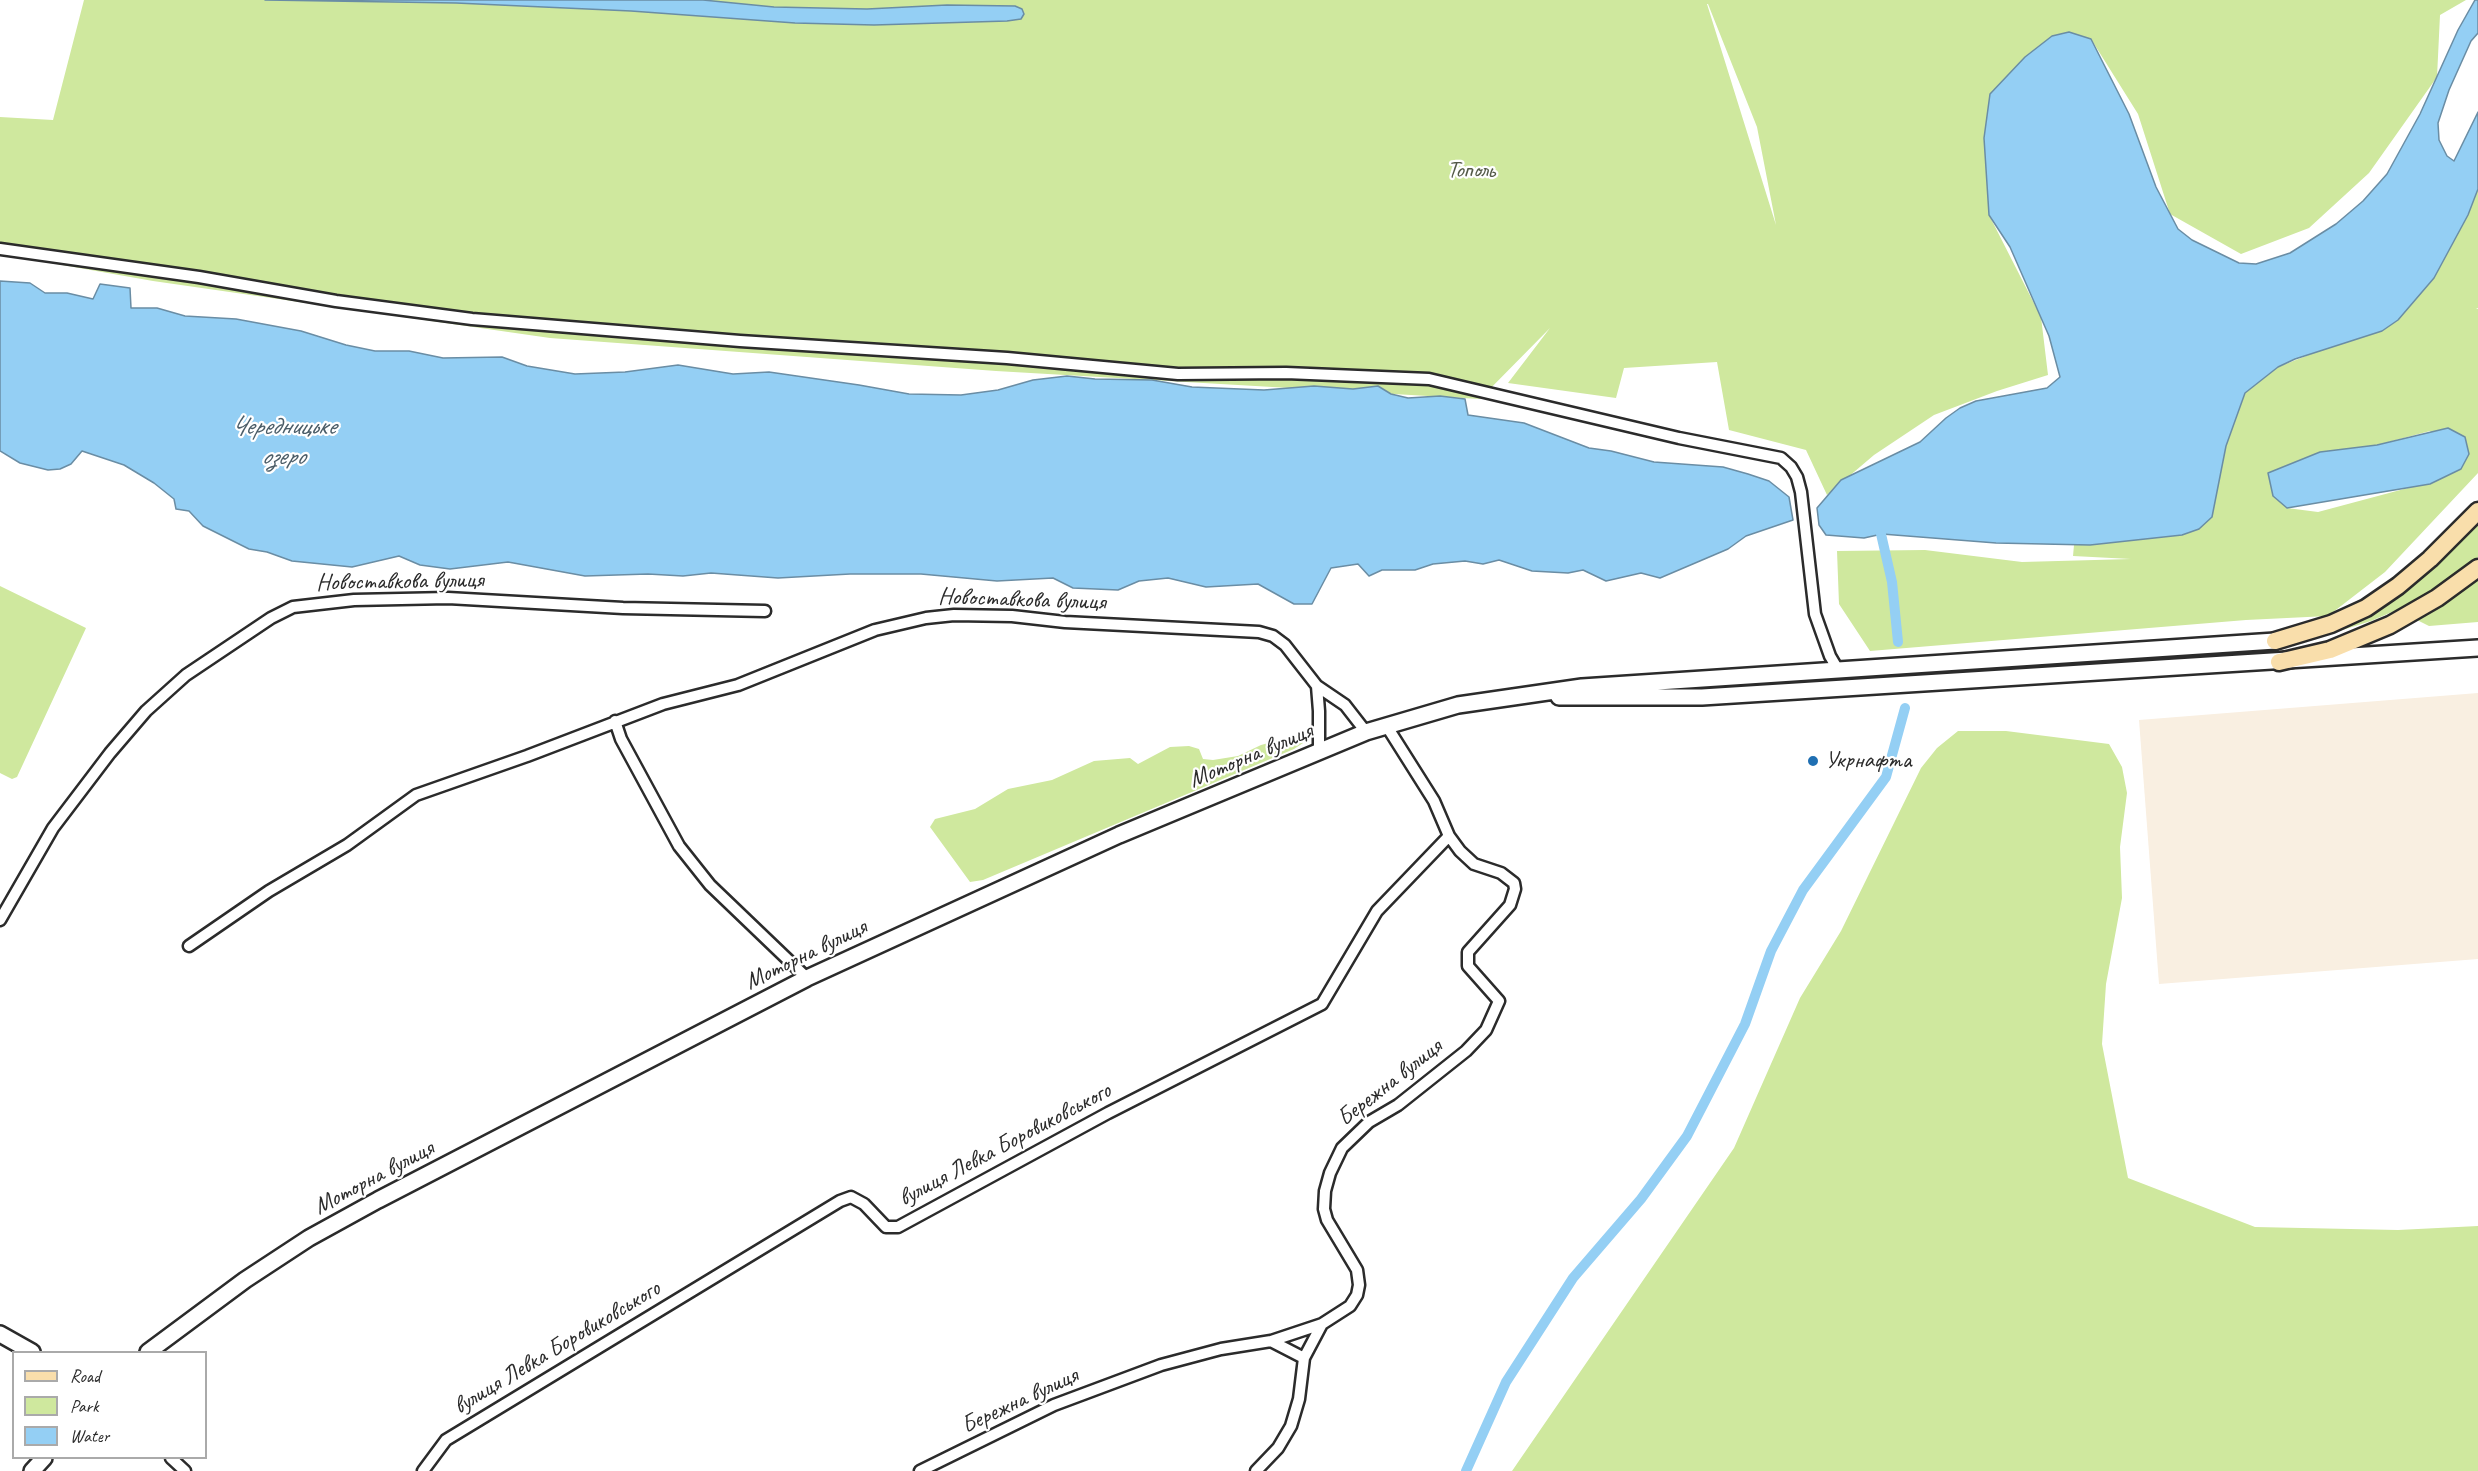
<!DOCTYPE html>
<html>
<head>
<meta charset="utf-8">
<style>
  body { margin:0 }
  #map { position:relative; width:2478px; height:1471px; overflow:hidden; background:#fff; font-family:Caveat,sans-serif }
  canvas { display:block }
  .legend { position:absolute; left:12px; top:1351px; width:195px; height:108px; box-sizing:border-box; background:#fff; border:2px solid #aaa; margin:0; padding:8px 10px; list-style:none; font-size:18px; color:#2b2b2b }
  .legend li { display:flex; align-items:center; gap:12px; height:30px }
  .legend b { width:30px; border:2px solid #aaa }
</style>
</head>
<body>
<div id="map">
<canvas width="2478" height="1471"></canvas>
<ul class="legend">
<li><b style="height:8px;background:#f9deab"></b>Road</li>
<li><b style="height:16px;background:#cfe89e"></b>Park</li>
<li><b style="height:16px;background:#94cff4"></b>Water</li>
</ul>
</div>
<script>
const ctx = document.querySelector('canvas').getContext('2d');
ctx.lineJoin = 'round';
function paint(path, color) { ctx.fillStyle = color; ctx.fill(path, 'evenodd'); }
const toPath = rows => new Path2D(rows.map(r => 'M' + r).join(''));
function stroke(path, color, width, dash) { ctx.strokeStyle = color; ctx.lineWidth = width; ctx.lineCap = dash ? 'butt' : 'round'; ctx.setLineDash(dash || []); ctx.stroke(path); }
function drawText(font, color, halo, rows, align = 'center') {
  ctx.font = font + ' Caveat,sans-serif'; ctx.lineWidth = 4.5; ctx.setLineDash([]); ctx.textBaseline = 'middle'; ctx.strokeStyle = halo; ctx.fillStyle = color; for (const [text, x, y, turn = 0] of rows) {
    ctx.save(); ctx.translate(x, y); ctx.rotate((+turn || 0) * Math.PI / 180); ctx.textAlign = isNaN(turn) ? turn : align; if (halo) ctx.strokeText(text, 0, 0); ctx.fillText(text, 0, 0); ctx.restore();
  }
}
paint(toPath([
  [2478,693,2478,959,2159,984,2139,720]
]), '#f9efe1');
paint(toPath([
  [84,0,2466,0,2440,15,2437,77,2369,173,2309,228,2241,254,2170,214,2138,114,2091,39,1989,215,2041,317,2048,375,1997,391,1934,415,1874,455,1827,495,1806,450,1729,430,1717,362,1624,368,1616,398,1508,383,1550,328,1480,399,996,371,550,338,153,281,0,254,0,117,53,120],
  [1708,4,1757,127,1776,225,1707,4],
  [2478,189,2478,308,2476,309,2478,309,2478,473,2385,572,2328,616,2246,620,1870,651,1839,604,1837,551,1925,550,2022,562,2131,559,2073,556,2074,545,2182,535,2212,517,2226,446,2245,393,2278,367,2398,320,2434,277,2468,215],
  [2430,431,2461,469,2419,485,2318,512,2287,508,2377,445],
  [2478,520,2478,557,2470,564,2435,590,2399,609,2371,621,2336,632],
  [2478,579,2478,622,2429,626,2417,620],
  [0,586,86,628,17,777,12,779,0,773],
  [1958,731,2006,731,2109,744,2122,767,2127,793,2120,847,2122,898,2106,984,2102,1044,2128,1178,2255,1227,2398,1230,2478,1226,2478,1471,1512,1471,1734,1148,1800,998,1841,931,1921,768,1937,748],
  [1298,735,1302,736,1303,743,1294,749,983,880,970,882,930,827,935,819,975,809,1008,789,1052,780,1094,761,1130,758,1138,764,1170,747,1189,746,1199,749,1203,759,1213,760,1238,756,1261,745]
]), '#cfe89e');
const water = toPath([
  [265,0,703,0,774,7,867,9,947,5,1015,6,1022,9,1024,14,1021,19,1007,21,874,25,795,23,631,11,456,3,265,0],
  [2475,0,2478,0,2478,33,2471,41,2449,90,2438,123,2439,140,2447,156,2454,161,2478,112,2478,189,2468,215,2434,278,2398,320,2382,331,2295,359,2278,367,2245,393,2226,446,2212,517,2199,529,2182,535,2090,545,1996,543,1882,534,1864,538,1826,535,1819,525,1817,508,1841,480,1920,442,1946,418,1960,408,1976,401,2047,388,2060,377,2049,336,2010,247,1989,215,1984,138,1990,94,2025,57,2052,36,2069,32,2091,39,2129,114,2156,187,2178,229,2192,240,2239,263,2256,264,2290,253,2336,224,2363,201,2387,174,2420,114,2458,30,2475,0],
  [0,281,30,283,45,293,67,293,93,299,100,284,130,288,131,308,157,308,185,316,236,319,301,331,346,345,375,351,409,351,443,358,502,357,527,366,575,374,625,372,678,365,733,374,769,372,859,385,909,394,961,395,998,390,1033,380,1067,376,1095,379,1152,380,1192,387,1264,390,1314,386,1353,389,1378,386,1391,394,1408,398,1440,396,1465,399,1468,415,1524,423,1589,448,1611,451,1654,462,1723,467,1748,474,1769,481,1789,497,1793,520,1746,536,1728,549,1660,578,1641,573,1606,581,1583,570,1568,573,1532,571,1499,560,1483,564,1465,561,1433,564,1415,570,1382,570,1369,576,1358,564,1331,568,1312,604,1294,604,1258,584,1206,587,1168,578,1139,581,1118,590,1073,588,1053,578,997,581,921,574,850,574,778,578,711,573,683,576,648,574,585,576,508,562,450,569,420,565,399,556,352,567,292,561,267,552,249,549,203,526,189,511,176,509,174,499,154,483,124,465,82,451,71,464,60,469,48,470,20,463,0,451,0,281],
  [2448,428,2465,437,2469,454,2461,469,2430,484,2287,508,2273,496,2268,473,2320,452,2377,445,2448,428]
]);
paint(water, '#94cff4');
stroke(water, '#6a8da4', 1.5);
stroke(toPath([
  [1881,534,1892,582,1898,642],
  [1466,1471,1506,1382,1573,1278,1641,1199,1687,1136,1745,1024,1771,951,1803,890,1886,777,1905,708]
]), '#94cff4', 10);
const street = toPath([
  [0,249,199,277,336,301,472,319,740,341,1007,358,1178,374,1286,373,1429,379,1679,438,1781,458,1791,467,1797,477,1801,492,1815,614,1830,656,1837,668],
  [1317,686,1319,711,1319,752],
  [615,721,621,739,679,846,710,885,807,978],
  [0,920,53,828,110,753,146,711,186,675,271,618,293,607,354,600,448,598,623,608,765,611],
  [189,946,269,891,347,845,416,795,527,756,663,704,738,685,875,630,926,618,954,615,1012,616,1065,622,1259,632,1273,636,1285,645,1317,686,1345,705,1366,732],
  [1271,1341,1304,1358],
  [171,1458,185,1471],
  [423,1471,446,1440,840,1201,851,1197,864,1204,886,1227,898,1227,1108,1113,1322,1004,1377,911,1449,836],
  [920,1471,1054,1405,1161,1365,1221,1349,1271,1341,1322,1324,1350,1306,1357,1295,1359,1285,1357,1270,1327,1220,1324,1209,1325,1191,1330,1173,1342,1148,1369,1122,1398,1105,1466,1051,1486,1030,1499,1001,1468,966,1468,952,1510,905,1515,889,1514,883,1501,873,1474,864,1460,851,1449,836,1434,801,1386,725],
  [1256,1471,1278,1448,1291,1426,1299,1399,1304,1358,1322,1324]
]);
const secondary = toPath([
  [1559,697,1702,697,2478,648],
  [0,1334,32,1352],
  [148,1352,245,1280,309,1238,378,1200,807,978,1119,835,1366,732,1458,705,1582,687,2275,641],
  [32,1471,44,1458]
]);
const primary = toPath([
  [2275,641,2331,624,2366,608,2398,586,2430,559,2478,511],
  [2279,662,2330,650,2390,625,2437,598,2478,568]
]);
stroke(street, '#2b2b2b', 15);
stroke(secondary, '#2b2b2b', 20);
stroke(primary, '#2b2b2b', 21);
stroke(street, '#fff', 10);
stroke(secondary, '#fff', 15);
stroke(primary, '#f9deab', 16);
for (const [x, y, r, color] of [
  [1813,761,6,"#1f6fb2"]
]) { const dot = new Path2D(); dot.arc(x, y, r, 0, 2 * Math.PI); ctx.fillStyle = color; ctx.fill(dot); stroke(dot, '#fff', 2); }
drawText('24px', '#545a48', '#fff', [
  ["Тополь",1471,171]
]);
drawText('24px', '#2b2b2b', '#fff', [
  ["Новоставкова вулиця",400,582,-1],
  ["Новоставкова вулиця",1022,600,2],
  ["Моторна вулиця",1251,756,-23],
  ["Моторна вулиця",806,955,-26],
  ["Бережна вулиця",1390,1083,-38],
  ["вулиця Левка Боровиковського",1005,1145,-28],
  ["Моторна вулиця",374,1178,-28],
  ["вулиця Левка Боровиковського",557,1348,-31],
  ["Бережна вулиця",1020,1401,-25]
]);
drawText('24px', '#2b2b2b', '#fff', [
  ["Укрнафта",1825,761]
], 'left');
drawText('italic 26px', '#4a5c67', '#fff', [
  ["Чередницьке",283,427],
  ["озеро",283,457]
]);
</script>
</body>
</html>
